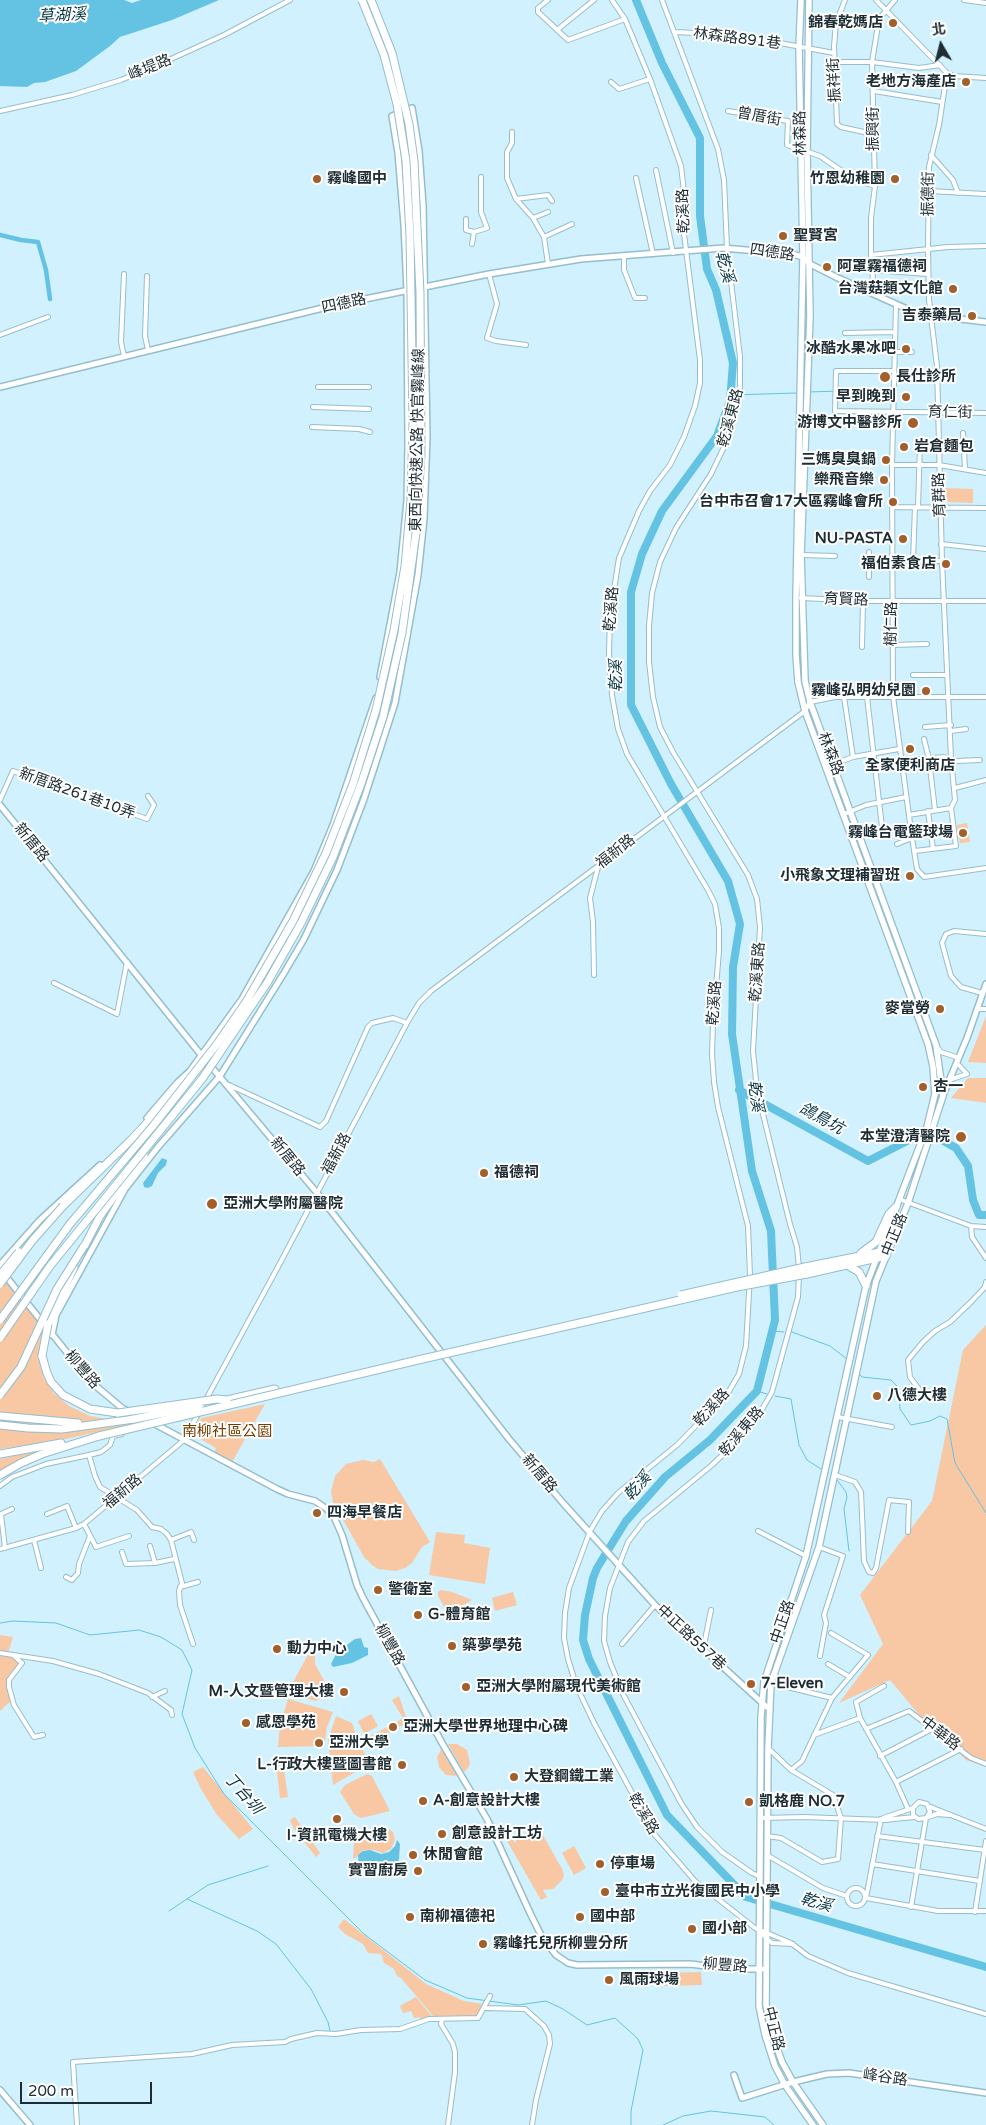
<!DOCTYPE html>
<html>
<head>
<meta charset="utf-8">
<style>
  body { margin:0 }
  #map { position:relative; width:986px; height:2125px; overflow:hidden; background:#d0f1fd; font-family:"Varela Round","Noto Sans TC",sans-serif }
  canvas { display:block }
  .north { position:absolute; left:916px; top:20px; width:50px; height:50px; -webkit-text-stroke:4px #fff; paint-order:stroke; rotate:352deg; font-size:14px; font-weight:700; line-height:20px; text-align:center; color:#1d2d33 }
  .north::after { content:''; display:block; margin:auto; width:18px; height:22px; background:#1d2d33; clip-path:polygon(50% 0,100% 100%,50% 72%,0 100%) }
  .scale { position:absolute; left:20px; top:2082px; width:132px; height:22px; box-sizing:border-box; border:2px solid #1d2d33; border-top:0; padding-left:6px; font-size:15px; line-height:18px; white-space:nowrap; color:#1d2d33; -webkit-text-stroke:4px #fff; paint-order:stroke }
</style>
</head>
<body>
<div id="map">
<canvas width="986" height="2125"></canvas>
<div class="north">北</div>
<div class="scale">200 m</div>
</div>
<script>
const ctx = document.querySelector('canvas').getContext('2d');
ctx.lineJoin = 'round';
function paint(path, color) { ctx.fillStyle = color; ctx.fill(path, 'evenodd'); }
const toPath = rows => new Path2D(rows.map(r => 'M' + r).join(''));
function stroke(path, color, width, dash) { ctx.strokeStyle = color; ctx.lineWidth = width; ctx.lineCap = dash ? 'butt' : 'round'; ctx.setLineDash(dash || []); ctx.stroke(path); }
function drawText(font, color, halo, rows, align = 'center') {
  ctx.font = font + ' "Varela Round","Noto Sans TC",sans-serif'; ctx.lineWidth = 4; ctx.setLineDash([]); ctx.textBaseline = 'middle'; ctx.strokeStyle = halo; ctx.fillStyle = color; for (const [text, x, y, turn = 0] of rows) {
    ctx.save(); ctx.translate(x, y); ctx.rotate((+turn || 0) * Math.PI / 180); ctx.textAlign = isNaN(turn) ? turn : align; if (halo) ctx.strokeText(text, 0, 0); ctx.fillText(text, 0, 0); ctx.restore();
  }
}
paint(toPath([
  [944,488,973,489,973,503,948,502,945,499],
  [967,823,970,842,960,843,957,825],
  [986,1016,986,1063,968,1062],
  [968,1078,986,1078,986,1103,951,1098],
  [2,1276,44,1328,39,1358,41,1368,44,1378,54,1393,69,1406,90,1416,107,1419,132,1415,147,1425,112,1435,110,1429,57,1441,0,1449,0,1400,7,1391,2,1387,0,1389,0,1279],
  [986,1325,986,1767,966,1760,920,1716,890,1680,839,1703,883,1644,860,1595,932,1501,963,1350],
  [265,1404,232,1462,214,1453,216,1448,192,1434,201,1418],
  [42,1450,0,1473,0,1459],
  [380,1459,430,1542,422,1547,412,1563,405,1568,396,1571,378,1569,372,1565,364,1557,333,1502,331,1492,335,1476,346,1464,363,1460,374,1462],
  [436,1532,465,1535,464,1543,490,1548,485,1584,429,1575],
  [441,1590,452,1592,472,1600,448,1614,438,1596,438,1592],
  [513,1592,517,1605,495,1611,492,1598],
  [0,1635,13,1637,8,1653,0,1651],
  [315,1646,318,1649,315,1654,315,1664,328,1688,334,1691,316,1701,287,1693,309,1653],
  [0,1655,12,1656,18,1660,19,1665,9,1675,6,1681,11,1701,0,1711],
  [399,1696,407,1720,405,1724,399,1727,397,1722,403,1718,392,1700],
  [288,1699,333,1712,327,1727,324,1746,278,1747,280,1725],
  [371,1714,378,1726,364,1734,358,1721],
  [336,1716,352,1723,358,1741,367,1758,364,1767,333,1785,328,1740],
  [387,1727,390,1733,371,1743,371,1750,365,1739],
  [448,1744,457,1744,467,1750,470,1763,468,1768,464,1772],
  [442,1748,457,1776,446,1775,439,1767,437,1757],
  [291,1761,292,1769,284,1770,288,1797,280,1798,276,1763],
  [203,1767,253,1829,239,1839,217,1815,201,1789,193,1772],
  [367,1774,372,1776,390,1811,361,1818,354,1814,340,1792,345,1785],
  [295,1817,320,1853,316,1857,294,1829,290,1820],
  [381,1826,389,1829,393,1832,395,1840,391,1849,383,1853,374,1850,363,1850,356,1858,353,1858,354,1843,358,1836],
  [507,1831,515,1843,518,1838,528,1832,540,1832,543,1835,562,1869,564,1875,562,1880,553,1889,543,1890,547,1897,541,1900,503,1834],
  [574,1846,586,1868,574,1875,562,1853],
  [344,1919,426,1984,464,2001,482,2004,479,2012,476,2016,435,2018,401,1978,397,1976,394,1969,384,1963,381,1954,368,1953,363,1944,345,1934,338,1927],
  [701,1972,702,1985,664,1986,663,1973],
  [416,1997,434,2019,421,2020,419,2017,414,2018,411,2011,403,2013,400,2006]
]), '#f8c7a4');
paint(toPath([
  [0,0,124,0,132,3,141,0,219,0,172,20,120,37,110,46,76,71,45,82,34,83,27,87,0,86],
  [162,1158,167,1160,166,1165,158,1173,152,1186,148,1188,144,1187,143,1183],
  [361,1638,364,1647,368,1648,368,1655,352,1663,333,1667,331,1664,337,1652,355,1639],
  [397,1840,400,1844,399,1859,395,1868,389,1874,378,1877,367,1875,359,1867,358,1855,363,1851,370,1850,381,1854,389,1852,395,1846]
]), '#64c3e2');
stroke(toPath([
  [808,392,840,391],
  [730,395,797,393],
  [772,1331,784,1332],
  [792,1332,830,1346,847,1359],
  [859,1374,862,1377,891,1380,898,1387,900,1409,911,1425,930,1421,940,1416,947,1419,955,1463,986,1513],
  [757,1391,767,1394],
  [775,1396,791,1399,799,1445,807,1460,821,1469],
  [837,1480,846,1492,847,1497,844,1509,849,1551],
  [0,1623,13,1621,56,1623,90,1635,139,1630,161,1637,182,1650,192,1670,182,1714,195,1748,224,1794,364,1934,425,1980,467,1998,518,2005,546,2001,563,2009,587,2025,615,2018,638,2039,643,2050,631,2111,631,2125],
  [187,1899,257,1931,276,1944,311,1989,328,2022,330,2031],
  [169,1911,208,1885,268,1866],
  [663,2125,683,2116,711,2111,765,2117,774,2125]
]), '#64c3e2', 1);
stroke(toPath([
  [0,235,21,240,38,242,46,270,50,299]
]), '#64c3e2', 4.5);
stroke(toPath([
  [636,0,662,63,700,138,700,216,707,269,716,290,733,363,730,401,717,436,662,511,642,554,631,592,631,705,671,784,728,881,740,924,733,967,732,1034,752,1171,771,1231,775,1320,757,1391,710,1440,665,1477,626,1521,597,1568,593,1578,585,1615,583,1640,589,1659,667,1815,746,1897,986,1967],
  [739,1090,868,1161,915,1137,940,1139,956,1148,968,1166,973,1200,979,1215,986,1215]
]), '#64c3e2', 8);
const street = toPath([
  [548,0,538,8,538,12,568,40,625,19],
  [612,0,625,19,650,79,681,166,685,200,684,234,700,360,700,383,695,406,684,437,670,465,650,491,639,511,619,558,610,615,609,654,612,695,618,729,627,754,708,890,715,904,719,928,719,951,713,1024,712,1054,714,1082,718,1107,748,1226,750,1275,746,1346,739,1374,728,1393,677,1445,618,1493,602,1511,590,1531,569,1588,565,1613,564,1638,568,1659,576,1685,594,1723,655,1835,695,1881,755,1928,791,1943,808,1956,848,1973,986,2014],
  [662,0,718,149,724,180,727,248,740,357,740,387,727,441,711,474,676,528,660,562,652,593,649,626,649,662,653,697,660,727,673,752,748,875,757,899,760,927,753,1051,757,1090,790,1224,797,1247,799,1268],
  [845,0,836,23,834,46,837,124,841,127,873,134],
  [876,0,947,73,954,76,986,78],
  [964,0,986,3],
  [557,30,594,0],
  [675,32,715,34,769,41,834,53],
  [835,62,872,62,919,68,940,65],
  [611,82,619,89,650,79],
  [874,91,942,102],
  [0,111,72,95,121,80,171,59,224,35,290,0],
  [728,111,788,121,787,145,820,156,855,180,875,186],
  [512,132,512,143,507,152,507,178,516,199,533,218,544,237,548,264],
  [931,155,953,180,958,193],
  [656,170,673,253],
  [636,178,653,254],
  [929,191,986,194],
  [516,199,548,195,552,201],
  [533,218,548,212],
  [466,219,466,230,474,232],
  [544,237,572,224],
  [472,244,474,232,487,228,481,212,481,177],
  [871,255,948,247,986,246],
  [624,256,624,270,635,298,645,298],
  [873,270,928,274],
  [489,274,497,304,487,338,496,341,526,345],
  [147,276,145,336,148,350],
  [874,294,871,255,871,218,875,186,872,62,879,19,895,0],
  [896,304,892,465,893,696,912,838,917,869,924,877,986,868],
  [845,333,895,332],
  [0,335,48,317],
  [895,352,912,352],
  [124,356,121,342,124,274],
  [894,371,836,371,835,411,986,413],
  [318,387,369,387],
  [313,407,369,409],
  [312,427,359,429,370,432],
  [963,433,965,469],
  [892,465,939,465,986,473],
  [892,507,986,508],
  [918,507,920,444],
  [941,544,986,549],
  [801,555,835,556],
  [893,561,942,561],
  [913,561,915,507],
  [869,577,869,552],
  [801,598,863,601,986,601],
  [892,645,927,644],
  [862,647,863,601],
  [913,675,947,675],
  [844,697,853,757],
  [867,697,882,827],
  [925,727,951,725],
  [951,731,966,729],
  [924,739,929,759,935,810],
  [900,761,944,757,957,761,980,760],
  [834,764,853,757,899,749],
  [955,788,986,780],
  [0,800,13,771,147,819,154,805,148,796],
  [928,811,933,849],
  [844,814,866,805,906,797],
  [909,815,951,808,955,800,951,758,942,561,937,366,929,300,928,249,929,167,939,125,947,73],
  [897,844,912,838],
  [915,851,956,846,951,808],
  [594,975,593,922,590,898,598,867],
  [54,983,117,1014,127,962],
  [982,993,961,987,951,976,942,943,946,934,954,931,986,934],
  [977,1009,986,1009],
  [937,1047,941,1052,959,1058],
  [949,1080,967,1074,957,1063],
  [229,1085,320,1127,326,1121,368,1027,372,1023,393,1018,407,1023],
  [899,1199,971,1226,986,1227],
  [971,1226,972,1237,986,1258],
  [924,1396,910,1377,908,1360,923,1342,935,1331,950,1322,971,1302,985,1287,986,1282],
  [838,1417,892,1427],
  [122,1434,113,1436,110,1445,101,1452,89,1455,95,1476,100,1487,137,1510,152,1527,161,1529,167,1534,171,1540,182,1583,179,1591,180,1605,193,1644],
  [835,1475,855,1482,861,1492,864,1561,869,1572,873,1573,876,1568,889,1500,909,1502,908,1532],
  [0,1486,12,1477,46,1464,89,1455],
  [47,1514,67,1506,76,1528],
  [84,1524,96,1547,129,1536],
  [758,1531,806,1556],
  [34,1540,41,1568],
  [171,1540,191,1532,194,1540],
  [150,1546,155,1563],
  [819,1547,843,1556,824,1615,826,1623,820,1656],
  [5,1548,1,1514,12,1509],
  [0,1549,76,1528,84,1524,184,1440,279,1265,407,1023,419,1003,431,991,805,711,810,702,835,697,986,697],
  [122,1552,126,1564,155,1563,174,1559],
  [66,1577,72,1580,78,1573,79,1564,90,1536],
  [180,1587,198,1582],
  [622,1644,655,1605],
  [703,1650,711,1610],
  [0,1653,53,1661,99,1674,148,1693,171,1710,172,1715],
  [13,1655,22,1663,9,1680,9,1687,14,1705,34,1737,43,1735],
  [828,1664,850,1677],
  [771,1683,832,1698],
  [884,1686,856,1702,860,1718,896,1782,908,1809],
  [152,1697,165,1691],
  [866,1729,909,1711,971,1758,986,1764],
  [814,1735,860,1718],
  [768,1748,791,1770,833,1795,841,1818],
  [880,1756,934,1728],
  [791,1770,802,1761,832,1698,868,1655,831,1633],
  [896,1782,961,1749],
  [928,1806,986,1829],
  [928,1817,937,1814,949,1815],
  [761,1818,804,1817,885,1820,914,1817],
  [883,1818,913,1808,919,1802,927,1804,930,1812,926,1818,918,1819,913,1815,913,1808],
  [881,1819,866,1898,938,1911,986,1911],
  [767,1836,781,1838,822,1862,838,1859,841,1818],
  [877,1836,985,1850],
  [767,1855,823,1888,847,1896],
  [872,1864,980,1881],
  [759,1876,752,1873,722,1852,697,1827,681,1803,624,1696,610,1662,604,1641,605,1616,610,1588,628,1542,644,1521,712,1465,735,1443,757,1418,772,1392,798,1297,799,1275],
  '847 1897a9 9 0 1 1 18 0a9 9 0 1 1-18 0Z',
  [911,1907,926,1818],
  [975,1912,986,1841],
  [760,1932,772,1943,793,1944],
  [485,2008,525,2009,544,2026,549,2035,550,2044,536,2100,532,2125],
  [442,2019,441,2024,453,2044,455,2052,455,2072,448,2125],
  [77,2125,73,2062,192,2054,232,2045,285,2042,291,2039,317,2033,336,2034,361,2030,400,2029,429,2019,478,2018,490,1996]
]);
const secondary = toPath([
  [0,387,335,305,489,274,581,259,723,248,792,254,803,257,810,264,838,278,918,314,986,322],
  [0,805,202,1056],
  [209,1064,317,1193,509,1439,563,1503,655,1605,770,1710],
  [943,1095,967,1038,986,984],
  [147,1118,177,1083,190,1071,242,999,314,871,333,825,376,698],
  [0,1265,40,1220,100,1165],
  [0,1269,43,1323],
  [52,1334,91,1382,122,1408,141,1417],
  [52,1335,56,1315,125,1189,158,1147,220,1076,284,973,304,939,337,870,364,799,395,703,418,575,424,519,427,437,423,205,419,151,412,108,392,116,398,153,404,225,407,291,408,444,407,501,400,572,380,677],
  [153,1423,277,1489,288,1494,315,1501,327,1509,334,1517,342,1535,357,1585,363,1598,442,1743,487,1819,531,1915,542,1937,556,1955,568,1963,577,1965,690,1964,731,1969,762,1969],
  [734,2075,742,2098,793,2082,827,2074,849,2073,986,2093],
  [0,2090,30,2125]
]);
const primary = toPath([
  [801,0,799,47,803,257,796,597,796,655,798,682,805,711,928,1044,933,1067,935,1094,927,1127,866,1286,806,1556,764,1682,761,1717,759,2006,765,2035,775,2066,785,2085,813,2125],
  [809,0,807,151,810,317,801,555,805,681,810,702,936,1045,943,1096,908,1203,876,1281,819,1547,771,1683,768,1748,766,2005,772,2034,782,2062,793,2082,823,2125]
]);
const highway = toPath([
  [63,1206,132,1139,189,1078],
  [82,1251,100,1216,144,1155],
  [861,1253,876,1242,889,1214,896,1207],
  [847,1265,859,1272,866,1286],
  [805,1267,880,1252,886,1256],
  [807,1274,886,1256],
  [48,1324,74,1267],
  [42,1356,47,1373,51,1382,63,1395,90,1409,118,1413],
  [227,1400,275,1389],
  [0,1416,78,1423],
  [0,1425,28,1428,62,1429,134,1419],
  [0,1454,61,1443],
  [0,1475,21,1463,42,1454,99,1436]
]);
stroke(street, '#95becd', 6);
stroke(secondary, '#95becd', 8);
stroke(primary, '#95becd', 8);
stroke(highway, '#95becd', 9);
stroke(street, '#fff', 4);
stroke(secondary, '#fff', 5);
stroke(primary, '#fff', 5.5);
stroke(highway, '#fff', 7);
const highwayBridge = toPath([
  [0,1275,19,1252],
  [0,1284,32,1241,63,1206],
  [681,1295,805,1267],
  [0,1320,70,1224,153,1126,217,1044,246,1002,293,921,326,853,353,784,376,710,394,630,405,566,411,500,413,422,410,236,406,161,397,104,384,55,362,0],
  [0,1338,50,1266,202,1079,267,983,301,923,333,857,361,784,383,717,402,633,416,533,421,455,420,293,414,161,409,124,392,53,371,0],
  [42,1356,48,1324],
  [0,1395,21,1367,57,1289,84,1246],
  [118,1413,217,1399,227,1400],
  [134,1419,199,1406],
  [99,1436,418,1360,737,1287,807,1274]
]);
stroke(highwayBridge, '#95becd', 9, []);
stroke(highwayBridge, '#fff', 7);
for (const [x, y, r, color] of [
  [893,23,5,"#a15f2b"],
  [966,82,5,"#a15f2b"],
  [317,179,5,"#a15f2b"],
  [895,179,5,"#a15f2b"],
  [783,236,5,"#a15f2b"],
  [827,267,5,"#a15f2b"],
  [953,289,5,"#a15f2b"],
  [972,316,5,"#a15f2b"],
  [906,349,5,"#a15f2b"],
  [885,377,6,"#a15f2b"],
  [906,397,5,"#a15f2b"],
  [913,423,6,"#a15f2b"],
  [904,447,5,"#a15f2b"],
  [886,460,5,"#a15f2b"],
  [884,480,5,"#a15f2b"],
  [893,502,5,"#a15f2b"],
  [903,539,5,"#a15f2b"],
  [946,564,5,"#a15f2b"],
  [926,691,5,"#a15f2b"],
  [910,749,5,"#a15f2b"],
  [963,833,5,"#a15f2b"],
  [910,876,5,"#a15f2b"],
  [940,1009,5,"#a15f2b"],
  [923,1087,5,"#a15f2b"],
  [961,1137,6,"#a15f2b"],
  [484,1173,5,"#a15f2b"],
  [212,1204,6,"#a15f2b"],
  [877,1396,5,"#a15f2b"],
  [317,1513,5,"#a15f2b"],
  [378,1590,5,"#a15f2b"],
  [418,1615,5,"#a15f2b"],
  [452,1646,5,"#a15f2b"],
  [277,1649,5,"#a15f2b"],
  [751,1684,5,"#a15f2b"],
  [466,1687,5,"#a15f2b"],
  [344,1692,5,"#a15f2b"],
  [246,1723,5,"#a15f2b"],
  [393,1727,5,"#a15f2b"],
  [319,1743,5,"#a15f2b"],
  [402,1765,5,"#a15f2b"],
  [514,1777,5,"#a15f2b"],
  [423,1801,5,"#a15f2b"],
  [749,1802,5,"#a15f2b"],
  [337,1819,5,"#a15f2b"],
  [442,1834,5,"#a15f2b"],
  [413,1855,5,"#a15f2b"],
  [600,1864,5,"#a15f2b"],
  [418,1871,5,"#a15f2b"],
  [605,1892,5,"#a15f2b"],
  [410,1917,5,"#a15f2b"],
  [580,1917,5,"#a15f2b"],
  [692,1929,5,"#a15f2b"],
  [483,1944,5,"#a15f2b"],
  [609,1980,5,"#a15f2b"]
]) { const dot = new Path2D(); dot.arc(x, y, r, 0, 2 * Math.PI); ctx.fillStyle = color; ctx.fill(dot); stroke(dot, '#fff', 2); }
drawText('bold 15px', '#1d2d33', '#fff', [
  ["錦春乾媽店",883,23,"right"],
  ["老地方海產店",956,82,"right"],
  ["霧峰國中",327,179],
  ["竹恩幼稚園",885,179,"right"],
  ["聖賢宮",793,236],
  ["阿罩霧福德祠",837,267],
  ["台灣菇類文化館",943,289,"right"],
  ["吉泰藥局",962,316,"right"],
  ["冰酷水果冰吧",896,349,"right"],
  ["長仕診所",896,377],
  ["早到晚到",896,397,"right"],
  ["游博文中醫診所",902,423,"right"],
  ["岩倉麵包",914,447],
  ["三媽臭臭鍋",876,460,"right"],
  ["樂飛音樂",874,480,"right"],
  ["台中市召會17大區霧峰會所",883,502,"right"],
  ["NU-PASTA",893,539,"right"],
  ["福伯素食店",936,564,"right"],
  ["霧峰弘明幼兒園",916,691,"right"],
  ["全家便利商店",910,766,"center"],
  ["霧峰台電籃球場",953,833,"right"],
  ["小飛象文理補習班",900,876,"right"],
  ["麥當勞",930,1009,"right"],
  ["杏一",933,1087],
  ["本堂澄清醫院",950,1137,"right"],
  ["福德祠",494,1173],
  ["亞洲大學附屬醫院",223,1204],
  ["八德大樓",887,1396],
  ["四海早餐店",327,1513],
  ["警衛室",388,1590],
  ["G-體育館",428,1615],
  ["築夢學苑",462,1646],
  ["動力中心",287,1649],
  ["7-Eleven",761,1684],
  ["亞洲大學附屬現代美術館",476,1687],
  ["M-人文暨管理大樓",334,1692,"right"],
  ["感恩學苑",256,1723],
  ["亞洲大學世界地理中心碑",403,1727],
  ["亞洲大學",329,1743],
  ["L-行政大樓暨圖書館",392,1765,"right"],
  ["大登鋼鐵工業",524,1777],
  ["A-創意設計大樓",433,1801],
  ["凱格鹿 NO.7",759,1802],
  ["創意設計工坊",452,1834],
  ["I-資訊電機大樓",337,1836,"center"],
  ["休閒會館",423,1855],
  ["停車場",610,1864],
  ["實習廚房",408,1871,"right"],
  ["臺中市立光復國民中小學",615,1892],
  ["南柳福德祀",420,1917],
  ["國中部",590,1917],
  ["國小部",702,1929],
  ["霧峰托兒所柳豐分所",493,1944],
  ["風雨球場",619,1980]
], 'left');
drawText('15px', '#1d2d33', '#fff', [
  ["林森路891巷",737,39,7],
  ["峰堤路",150,68,-22],
  ["振祥街",835,80,-93],
  ["曾厝街",759,117,10],
  ["振興街",874,129,-90],
  ["林森路",801,133,-91],
  ["振德街",929,194,-89],
  ["乾溪路",684,211,-92],
  ["四德路",772,253,8],
  ["四德路",344,304,-12],
  ["育仁街",950,413,1],
  ["乾溪東路",731,418,-75],
  ["東西向快速公路 快官霧峰線",418,440,-89],
  ["育群路",940,495,-92],
  ["育賢路",846,600,2],
  ["乾溪路",612,609,-85],
  ["樹仁路",892,624,-89],
  ["林森路",830,754,69],
  ["新厝路261巷10弄",77,794,20],
  ["新厝路",31,843,51],
  ["福新路",616,852,-38],
  ["乾溪東路",758,972,-86],
  ["乾溪路",715,1003,-86],
  ["福新路",337,1154,-62],
  ["新厝路",287,1157,51],
  ["中正路",895,1235,-68],
  ["柳豐路",82,1370,49],
  ["乾溪路",712,1408,-48],
  ["乾溪東路",742,1432,-50],
  ["新厝路",539,1474,50],
  ["福新路",123,1492,-40],
  ["中正路",783,1622,-71],
  ["中正路557巷",691,1638,43],
  ["柳豐路",389,1645,61],
  ["中華路",940,1734,37],
  ["乾溪路",643,1814,60],
  ["柳豐路",725,1966,5],
  ["中正路",773,2029,76],
  ["峰谷路",885,2078,8]
]);
drawText('15px', '#773c00', '#fff', [
  ["南柳社區公園",227,1432]
]);
drawText('italic 16px', '#0a3744', '#fff', [
  ["草湖溪",62,16,-3],
  ["乾溪",724,267,75],
  ["乾溪",617,676,-90],
  ["乾溪",755,1096,82],
  ["鴿鳥坑",821,1119,29],
  ["乾溪",638,1487,-48],
  ["丁台圳",243,1794,49],
  ["乾溪",816,1903,16]
]);
</script>
</body>
</html>
